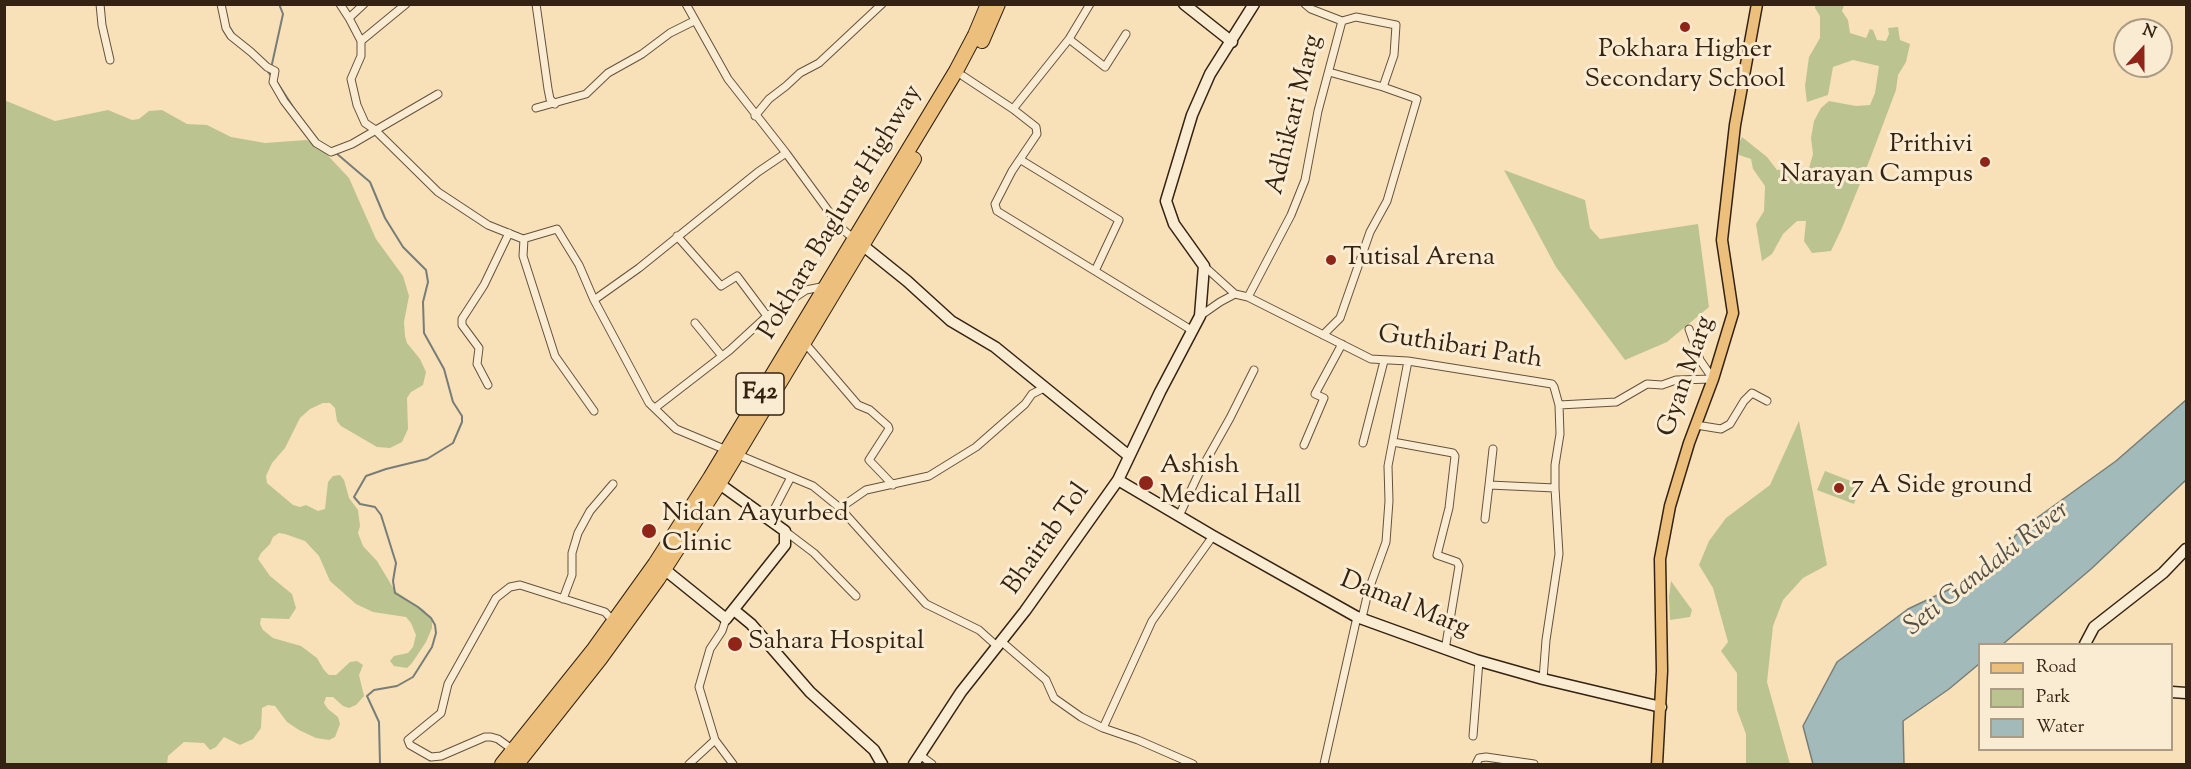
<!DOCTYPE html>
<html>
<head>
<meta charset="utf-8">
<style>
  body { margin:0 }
  #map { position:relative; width:2191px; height:769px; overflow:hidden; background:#f8e1b9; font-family:"Sorts Mill Goudy",serif }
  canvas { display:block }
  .frame { position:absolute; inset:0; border:6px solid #342212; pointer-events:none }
  .legend { position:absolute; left:1978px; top:643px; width:195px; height:108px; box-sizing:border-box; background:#faecd2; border:2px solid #ab9b85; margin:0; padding:8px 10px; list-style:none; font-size:18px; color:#342212 }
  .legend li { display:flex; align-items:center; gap:12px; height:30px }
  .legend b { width:30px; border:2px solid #ab9b85 }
  .north { position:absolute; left:2113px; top:18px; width:60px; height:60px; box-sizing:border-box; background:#faecd2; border:2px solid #ab9b85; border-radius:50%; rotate:21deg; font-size:16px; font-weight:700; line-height:24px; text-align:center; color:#342212 }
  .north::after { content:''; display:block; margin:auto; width:21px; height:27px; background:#8f2418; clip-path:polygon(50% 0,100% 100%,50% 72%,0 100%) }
</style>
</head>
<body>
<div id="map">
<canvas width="2191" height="769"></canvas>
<div class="frame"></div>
<ul class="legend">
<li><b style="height:8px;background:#ecc07c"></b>Road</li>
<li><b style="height:16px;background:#bbc391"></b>Park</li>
<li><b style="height:16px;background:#a3babb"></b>Water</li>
</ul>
<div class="north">N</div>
</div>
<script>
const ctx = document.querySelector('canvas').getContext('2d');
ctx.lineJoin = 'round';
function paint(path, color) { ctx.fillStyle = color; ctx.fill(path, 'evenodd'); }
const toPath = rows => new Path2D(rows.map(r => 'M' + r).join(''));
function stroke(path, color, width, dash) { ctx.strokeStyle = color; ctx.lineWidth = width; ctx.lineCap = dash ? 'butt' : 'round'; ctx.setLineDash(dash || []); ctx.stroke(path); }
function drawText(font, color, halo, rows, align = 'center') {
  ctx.font = font + ' "Sorts Mill Goudy",serif'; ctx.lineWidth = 6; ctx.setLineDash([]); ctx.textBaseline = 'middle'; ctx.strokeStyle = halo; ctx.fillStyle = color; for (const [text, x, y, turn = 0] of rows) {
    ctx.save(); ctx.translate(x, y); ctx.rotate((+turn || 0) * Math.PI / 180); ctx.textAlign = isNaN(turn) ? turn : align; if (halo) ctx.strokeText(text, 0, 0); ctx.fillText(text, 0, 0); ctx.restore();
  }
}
paint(toPath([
  [1815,5,1844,5,1842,11,1848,20,1850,33,1866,38,1870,29,1873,30,1877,40,1886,41,1889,34,1888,28,1898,27,1900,40,1910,44,1906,62,1898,75,1896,90,1870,159,1842,228,1831,251,1812,253,1804,241,1806,221,1797,221,1783,234,1772,254,1762,261,1756,224,1764,211,1765,186,1753,169,1751,159,1739,155,1738,145,1742,137,1767,157,1777,170,1809,168,1813,154,1811,138,1814,121,1821,108,1829,101,1856,106,1870,105,1875,93,1879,66,1853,60,1833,67,1828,95,1807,102,1805,86,1809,57,1820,38,1820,16,1815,8],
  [4,100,55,121,108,110,132,120,139,119,149,111,162,110,187,124,207,125,231,137,265,143,306,140,318,145,349,178,376,239,403,276,409,296,404,322,405,336,407,343,420,359,426,372,423,385,411,392,407,398,408,429,402,442,390,448,377,447,341,426,337,421,335,408,330,403,323,403,310,409,300,418,285,448,272,463,266,476,267,483,293,505,300,507,306,505,318,511,325,509,328,482,333,476,340,475,344,480,349,498,358,510,360,526,358,533,363,546,377,561,395,591,424,610,432,621,432,628,426,642,412,663,407,668,394,666,390,661,394,656,408,653,413,647,416,635,411,623,406,617,373,612,356,604,330,581,319,556,305,541,285,534,279,533,273,537,270,544,261,553,258,559,270,576,292,594,296,608,289,619,261,618,260,624,263,630,273,638,301,646,317,658,324,670,329,675,336,675,350,662,357,661,363,665,359,675,364,696,356,705,349,708,343,706,333,697,326,697,324,703,328,709,338,717,340,724,335,737,329,740,316,738,299,730,287,722,275,706,268,705,262,708,261,728,253,739,240,745,224,737,216,747,210,750,204,743,184,742,168,756,167,764,5,764],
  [1504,170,1585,200,1590,228,1600,239,1698,224,1709,307,1667,342,1625,360,1556,267],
  [1799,421,1827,565,1803,578,1783,600,1773,626,1767,682,1790,764,1746,764,1746,734,1737,710,1737,673,1721,651,1728,642,1713,588,1699,565,1709,541,1726,518,1770,485],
  [1825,471,1861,485,1854,504,1817,490],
  [1671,581,1692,610,1690,617,1670,620,1669,597]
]), '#bbc391');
const water = toPath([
  [2186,400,2186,480,2091,569,2003,644,1980,644,1979,664,1949,689,1903,721,1904,764,1813,764,1803,726,1837,662,1908,609,1986,572,2020,530,2116,461,2186,400]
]);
paint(water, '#a3babb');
stroke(water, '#777d77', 1.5);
stroke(toPath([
  [271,76,268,72,272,64,283,14,279,4],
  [277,82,295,110],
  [336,153,370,182,385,218,403,247,426,270,428,282,423,302,424,333,444,369,453,402,462,416,462,422,453,443,427,459,386,469,366,476,354,497,360,504,375,507,381,515,396,563,393,581,395,593,418,607,431,618,435,625,436,633,432,647,413,677,397,686,374,690,367,696,379,722,380,764]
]), '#777d77', 2);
const street = toPath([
  [100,4,102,25,110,60],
  [221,4,226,28,231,36,251,52,267,67,275,71,273,82,284,101,316,143,331,152,352,144,438,94],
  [340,4,349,18,361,41,361,56,351,79,357,105,365,123,374,129,438,192,488,225,523,239,557,229,579,265,594,300,649,403,676,429,813,486,840,508,926,604,979,630,998,647],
  [536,4,548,89,550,99,555,104],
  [686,4,728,79,786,153,841,228,854,239],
  [1305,4,1311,9,1342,21],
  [349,18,364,4],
  [1069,39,1090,4],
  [361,41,406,4],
  [1329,72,1383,87],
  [963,76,1013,109,1069,39,1105,67,1126,34],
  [536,108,586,94,608,73,642,54,670,33,694,21],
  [1013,109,1036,127,1037,134,1012,171,995,204,997,211,1193,331],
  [755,116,769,99,786,86,800,73,819,63,882,4],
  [1021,160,1119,220,1095,271],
  [677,236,721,286,737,276,767,316,806,290,826,286],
  [524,239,523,256,555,356,594,411],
  [1204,266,1235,294],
  [1248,297,1291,215,1305,180,1318,111,1342,21,1356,17,1396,25,1394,55,1383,87,1417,99,1387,201,1370,232,1340,318,1323,335],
  [594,300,639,268,758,172,786,153],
  [1200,316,1220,302,1235,294,1248,297,1371,359,1408,361,1552,384,1554,387,1559,405,1616,402,1647,384,1662,385,1676,380,1713,379],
  [695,323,722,356],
  [1689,329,1700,360,1713,379],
  [804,342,858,405,870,410,888,426,889,429,869,460,893,485],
  [488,385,477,364,479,348,462,325,462,319,484,285,509,233],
  [655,408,730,350,767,316],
  [1696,425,1721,429,1730,424,1744,401,1752,393,1767,401],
  [1393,442,1453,453,1455,456,1449,508,1437,555,1457,562,1459,566,1445,650],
  [1363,443,1384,361],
  [1304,445,1324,398,1315,394,1342,344],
  [1493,449,1489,485,1555,488],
  [840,508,866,490,929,476,976,447,1025,404,1032,394,1044,388],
  [1179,516,1198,475,1230,418,1254,370],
  [769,519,791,477],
  [1485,519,1489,485],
  [785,531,814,553,856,596],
  [563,599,572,575,572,553,578,533,590,511,613,484],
  [1362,618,1368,592,1386,542,1389,501,1388,466,1408,361],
  [726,619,722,631,710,649,699,687,715,740,733,764],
  [1002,642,1046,680,1054,698,1081,717,1103,728,1138,740,1193,764],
  [1543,679,1546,640,1559,554,1555,488,1555,465,1560,434,1559,405],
  [1103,728,1152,621,1213,536],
  [1473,736,1479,661],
  [509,753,509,747,498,739,491,737,485,737,441,756,431,757,410,745,408,740,441,713,448,684,496,598,510,587,520,585,605,612,614,622],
  [920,755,932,764],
  [689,764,715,740],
  [1324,764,1357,617],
  [1476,764,1479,758,1486,757,1534,764]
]);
const secondary = toPath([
  [1184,4,1232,42],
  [856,240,907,281,951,321,995,347,1129,456],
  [1118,480,1213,536,1357,617,1476,660,1543,679,1661,707],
  [664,569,726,619,785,545,785,531,714,480],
  [734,610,751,624,810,692,874,750,882,764],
  [2085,644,2094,627,2163,573,2186,549],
  [2172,692,2186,693],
  [914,764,961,692,1025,611,1118,480,1160,392,1200,316,1204,266,1174,224,1166,201,1192,115,1210,74,1254,4]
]);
const primary = toPath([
  [1657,764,1662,671,1660,559,1670,506,1689,443,1713,379,1733,313,1722,240,1735,125,1757,4]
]);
const highway = toPath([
  [982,41,998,4],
  [502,764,594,649,655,564,710,478,956,71,975,35,988,4],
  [517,764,600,659,658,579,719,484,914,159]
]);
stroke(street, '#65523c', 9);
stroke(secondary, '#342212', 13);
stroke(primary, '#342212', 13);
stroke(highway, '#342212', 16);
stroke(street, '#faecd2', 7);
stroke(secondary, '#faecd2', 10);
stroke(primary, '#ecc07c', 10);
stroke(highway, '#ecc07c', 14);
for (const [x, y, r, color] of [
  [1685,27,6,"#8f2418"],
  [1985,162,6,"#8f2418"],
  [1331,260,6,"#8f2418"],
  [1146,483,8,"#8f2418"],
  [1839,488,6,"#8f2418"],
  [649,531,8,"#8f2418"],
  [735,644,8,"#8f2418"]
]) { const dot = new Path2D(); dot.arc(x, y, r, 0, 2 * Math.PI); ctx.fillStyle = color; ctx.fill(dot); stroke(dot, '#faecd2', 2); }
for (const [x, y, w] of [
  [760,394,48]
]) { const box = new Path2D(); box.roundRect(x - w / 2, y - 21, w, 42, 4.5); ctx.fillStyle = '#faecd2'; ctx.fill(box); stroke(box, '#342212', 1.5); }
drawText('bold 24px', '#342212', null, [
  ["F42",760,394]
]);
drawText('26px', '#342212', '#faecd2', [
  ["Pokhara Higher",1685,52,"center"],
  ["Secondary School",1685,82,"center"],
  ["Prithivi",1973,147,"right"],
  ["Narayan Campus",1973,177,"right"],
  ["Tutisal Arena",1343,260],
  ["Ashish",1160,468],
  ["Medical Hall",1160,498],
  ["7 A Side ground",1851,488],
  ["Nidan Aayurbed",662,516],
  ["Clinic",662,546],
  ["Sahara Hospital",748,644]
], 'left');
drawText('26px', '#342212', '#faecd2', [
  ["Adhikari Marg",1296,115,-76],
  ["Pokhara Baglung Highway",842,213,-59],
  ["Guthibari Path",1460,349,9],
  ["Gyan Marg",1688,377,-71],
  ["Bhairab Tol",1048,540,-55],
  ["Damal Marg",1404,606,22]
]);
drawText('italic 27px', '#555045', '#faecd2', [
  ["Seti Gandaki River",1988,570,-38]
]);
</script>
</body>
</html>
